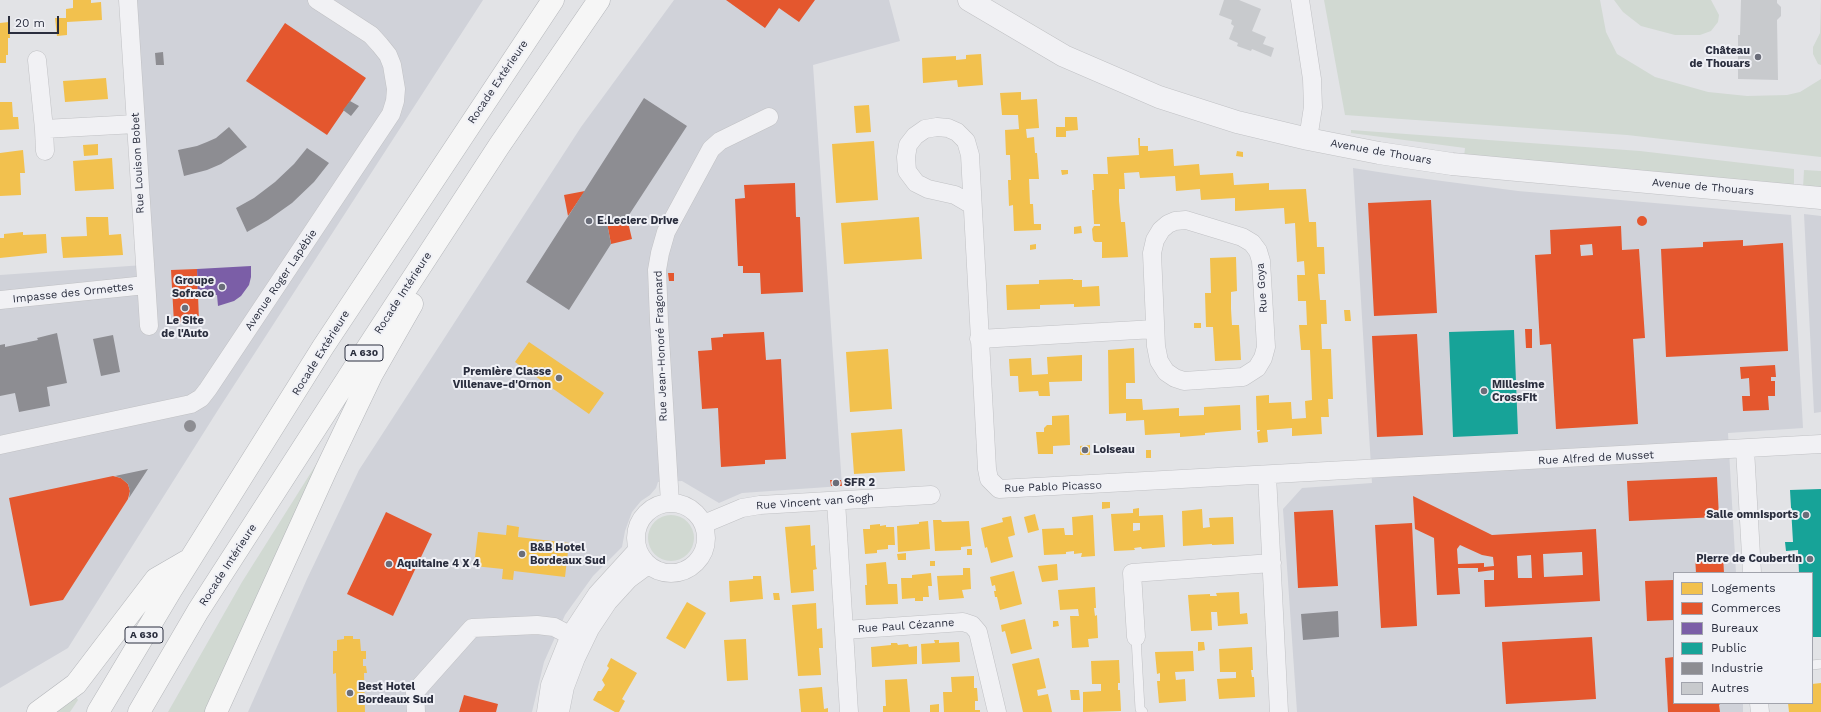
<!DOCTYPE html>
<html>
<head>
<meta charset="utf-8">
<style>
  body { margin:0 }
  #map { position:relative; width:1821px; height:712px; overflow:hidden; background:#e2e3e6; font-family:"Work Sans",sans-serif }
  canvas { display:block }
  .legend { position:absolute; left:1673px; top:572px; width:140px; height:132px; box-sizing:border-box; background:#f0f1f6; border:1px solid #a1a3ac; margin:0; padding:5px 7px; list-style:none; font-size:12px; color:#2a2e3e }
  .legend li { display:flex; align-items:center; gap:8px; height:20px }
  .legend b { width:20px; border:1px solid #a1a3ac }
  .scale { position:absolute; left:8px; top:16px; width:51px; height:18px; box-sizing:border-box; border:2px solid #2a2e3e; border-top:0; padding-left:5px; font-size:12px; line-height:14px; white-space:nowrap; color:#2a2e3e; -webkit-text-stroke:3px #f0f1f6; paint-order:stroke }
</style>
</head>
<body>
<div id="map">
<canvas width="1821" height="712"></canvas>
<ul class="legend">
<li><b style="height:11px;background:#f2c14e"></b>Logements</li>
<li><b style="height:11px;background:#e4572e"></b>Commerces</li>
<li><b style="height:11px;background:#7b5ea7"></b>Bureaux</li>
<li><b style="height:11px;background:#17a398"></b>Public</li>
<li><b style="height:11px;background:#8d8d92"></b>Industrie</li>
<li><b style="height:11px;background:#c8cacd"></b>Autres</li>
</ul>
<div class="scale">20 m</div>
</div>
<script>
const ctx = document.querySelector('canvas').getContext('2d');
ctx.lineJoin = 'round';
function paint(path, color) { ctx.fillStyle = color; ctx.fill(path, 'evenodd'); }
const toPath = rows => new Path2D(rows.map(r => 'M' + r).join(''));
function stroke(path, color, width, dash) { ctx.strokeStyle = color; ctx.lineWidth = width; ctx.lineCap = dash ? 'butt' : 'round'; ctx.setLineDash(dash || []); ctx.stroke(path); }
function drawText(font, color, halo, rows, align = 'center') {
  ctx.font = font + ' "Work Sans",sans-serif'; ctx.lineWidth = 4; ctx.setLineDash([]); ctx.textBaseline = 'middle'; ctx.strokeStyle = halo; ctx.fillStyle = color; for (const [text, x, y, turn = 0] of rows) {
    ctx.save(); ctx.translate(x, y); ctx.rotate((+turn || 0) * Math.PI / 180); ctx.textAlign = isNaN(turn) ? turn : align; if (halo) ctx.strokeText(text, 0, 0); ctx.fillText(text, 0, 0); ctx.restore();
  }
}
paint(toPath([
  [128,0,483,0,218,410,68,648,0,688,0,275,144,265],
  [674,0,889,0,900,41,813,65,842,486,742,493,719,503,682,481,658,482,656,488,650,495,641,501,632,512,625,531,622,547,593,576,565,615,544,662,532,712,248,712,307,579,359,470,581,127],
  [1353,168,1404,176,1518,191,1791,215,1803,428,1728,433,1736,573,1674,573,1674,703,1743,703,1743,712,1297,712,1283,509,1302,488,1372,483],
  [1804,214,1821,216,1821,412,1814,413]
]), '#d0d2d9');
paint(toPath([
  [1324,0,1600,0,1606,32,1617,54,1655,77,1708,92,1747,96,1787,95,1800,92,1821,79,1821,157,1627,135,1345,115],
  [1614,0,1711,0,1719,15,1718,22,1711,31,1700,35,1675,35,1641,26,1623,12],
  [1821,0,1821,65,1818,64,1813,54,1813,47,1820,33],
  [1351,130,1640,151,1794,169,1794,187,1464,157,1465,148,1351,133],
  [1804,170,1821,171,1821,190,1803,188],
  [322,455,209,712,168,712,242,582],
  '648 538a23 23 0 1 1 46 0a23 23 0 1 1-46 0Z',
  [76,697,78,700,70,712,54,712]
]), '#d1d9d2');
paint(toPath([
  [73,0,91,0,91,3,101,2,102,20,67,22,67,35,57,36,55,18,66,18,66,9,73,8],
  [9,22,10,38,8,38,8,55,6,55,6,63,0,63,0,23],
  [981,54,983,85,958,87,957,80,923,83,922,58,956,56,956,60,966,59,966,55],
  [106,78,108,99,65,102,63,81],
  [1021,92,1021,100,1037,99,1039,128,1026,129,1027,138,1034,137,1035,153,1037,153,1039,179,1029,179,1030,204,1033,204,1034,224,1041,224,1041,230,1014,231,1013,205,1009,206,1008,180,1011,180,1010,155,1006,155,1005,130,1019,129,1018,115,1002,115,1000,93],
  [0,102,12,102,13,117,18,117,19,129,0,130],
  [869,105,871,132,856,133,854,106],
  [1065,117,1077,117,1078,130,1066,131,1066,137,1056,137,1056,127,1065,127],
  [1138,138,1140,138,1140,146,1148,146,1148,151,1173,149,1174,166,1199,164,1200,175,1233,173,1234,185,1269,183,1269,190,1306,189,1309,222,1316,222,1317,247,1324,247,1325,274,1318,274,1320,300,1326,300,1327,324,1321,324,1322,349,1331,349,1333,399,1328,399,1329,417,1321,417,1322,434,1292,436,1292,428,1267,430,1268,442,1258,443,1257,432,1260,431,1260,430,1257,430,1256,396,1269,395,1269,403,1291,402,1292,419,1306,418,1305,401,1312,400,1310,350,1301,350,1299,325,1307,325,1306,301,1298,301,1297,275,1305,275,1304,261,1297,262,1295,223,1285,224,1284,208,1235,211,1235,198,1201,200,1200,189,1176,191,1175,176,1140,178,1139,172,1124,173,1125,189,1119,189,1119,201,1121,222,1125,222,1128,257,1102,258,1102,242,1095,242,1093,240,1092,229,1094,226,1100,226,1100,224,1094,224,1092,190,1094,190,1093,174,1108,174,1107,157,1139,155],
  [874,141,878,200,836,203,832,144],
  [98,144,98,155,84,156,83,145],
  [23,150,25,173,20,173,21,195,0,196,0,153],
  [1237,151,1243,152,1243,157,1236,156],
  [112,158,114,189,75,191,73,161],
  [1061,170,1068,170,1068,174,1062,175],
  [86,217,108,217,109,235,121,234,123,255,63,258,61,237,87,236],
  [919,217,922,259,844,264,841,223],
  [1081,226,1082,233,1074,234,1074,227],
  [23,232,23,235,46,234,47,253,0,258,0,238,4,238,4,234],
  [1036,244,1036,249,1030,250,1030,245],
  [1236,257,1237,291,1231,292,1231,309,1232,325,1239,325,1241,360,1215,361,1213,327,1206,327,1205,293,1211,293,1210,258],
  [1073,279,1073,280,1082,280,1082,287,1099,286,1100,306,1074,307,1074,304,1040,305,1040,309,1007,310,1006,285,1039,284,1039,280],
  [1344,310,1350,310,1351,321,1345,321],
  [1194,323,1201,323,1201,328,1194,328],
  [529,342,604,393,589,414,515,362],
  [1134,348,1135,383,1126,383,1126,399,1142,399,1143,410,1179,408,1179,416,1204,415,1204,407,1240,405,1241,430,1205,433,1205,435,1180,437,1180,433,1145,435,1144,420,1126,421,1126,413,1109,414,1108,350],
  [888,349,892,409,850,412,846,352],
  [1082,355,1082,381,1049,382,1050,396,1039,396,1038,391,1019,392,1018,376,1010,376,1009,359,1031,358,1032,375,1048,374,1047,357],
  [1069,415,1070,445,1053,446,1053,454,1038,454,1036,432,1044,432,1044,428,1047,425,1052,425,1052,416],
  [902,429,905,471,854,474,851,433],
  [1090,445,1090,455,1080,455,1080,446],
  [1146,450,1151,450,1151,458,1146,458],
  [1102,502,1110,502,1110,508,1102,509],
  [1139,508,1139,516,1163,515,1165,547,1142,549,1141,547,1134,548,1135,550,1114,551,1111,514,1133,513,1133,509],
  [1133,523,1140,523,1140,530,1133,531],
  [1202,509,1203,528,1210,527,1209,518,1233,517,1234,544,1212,545,1212,544,1183,546,1182,511],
  [1035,514,1039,530,1028,533,1024,517],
  [1093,515,1095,556,1081,557,1082,553,1074,554,1074,551,1066,552,1066,554,1044,555,1042,529,1064,528,1065,535,1073,535,1072,517],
  [1011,516,1015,535,1008,537,1013,557,991,563,987,547,985,548,981,528,1003,522,1002,518],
  [933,520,941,520,942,522,969,521,971,546,961,547,961,550,935,551],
  [928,521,930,549,898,552,897,526,919,524,919,522],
  [880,524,880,526,886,525,886,527,894,527,895,545,888,545,888,549,877,550,877,553,865,554,863,529,870,529,870,525],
  [507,525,519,527,518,537,569,543,565,577,514,571,513,580,502,579,503,569,474,566,478,532,506,535],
  [810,525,811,546,815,545,816,566,817,569,813,570,814,591,791,593,785,527],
  [967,549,972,549,972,555,967,555],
  [906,553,906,560,898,560,897,554],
  [930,561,935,561,935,566,930,566],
  [886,562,888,584,897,584,898,604,866,605,865,585,867,585,866,564],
  [1057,564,1058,580,1042,582,1038,566],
  [963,568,970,568,971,589,962,590,964,598,939,600,937,576,963,575],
  [1014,571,1022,604,1000,610,997,597,995,597,994,591,996,591,995,585,992,586,990,577],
  [931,573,932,586,928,586,929,597,923,597,923,601,915,601,915,598,902,599,901,578,912,578,912,575],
  [753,576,761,576,763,599,730,602,729,581,753,579],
  [1095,587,1096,608,1094,608,1095,616,1097,615,1098,638,1088,639,1089,647,1072,648,1070,616,1079,616,1078,609,1060,610,1058,590],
  [1239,592,1240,614,1247,613,1248,624,1218,626,1217,612,1211,612,1212,630,1191,631,1188,595,1210,594,1210,596,1217,596,1216,593],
  [773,593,779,593,780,600,774,600],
  [687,602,706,613,685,649,666,638],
  [816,603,817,629,822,628,823,648,819,648,821,675,798,676,792,605],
  [1025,619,1032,649,1011,654,1005,631,1002,632,1001,625],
  [1053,621,1058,621,1059,626,1053,627],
  [344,636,353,636,353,639,360,639,361,651,366,651,366,659,363,659,363,666,366,666,367,673,364,673,365,712,337,712,336,673,333,674,333,651,337,651,337,640,344,639],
  [746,639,748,680,727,681,724,640],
  [934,640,939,640,939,643,959,642,960,662,922,664,921,644,935,643],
  [1198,642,1204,642,1205,650,1198,651],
  [891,643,897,643,898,645,908,644,909,647,917,646,917,664,872,667,871,647,891,645],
  [1252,647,1253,670,1251,670,1252,677,1254,677,1255,697,1219,699,1217,679,1236,678,1236,672,1220,672,1219,649],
  [1193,651,1194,671,1175,672,1176,680,1185,679,1186,701,1159,703,1157,681,1160,681,1160,673,1157,674,1155,652],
  [611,658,637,673,622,699,625,701,619,712,615,712,593,700,598,691,601,691,605,685,602,680,609,668,607,666],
  [1039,658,1046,688,1037,690,1038,696,1048,694,1052,712,1023,712,1012,664],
  [1119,660,1120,683,1118,683,1118,690,1120,690,1121,711,1083,712,1083,692,1101,691,1101,684,1092,684,1091,661],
  [974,676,974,688,977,688,978,701,975,701,975,710,980,710,980,712,944,712,943,692,952,692,951,677],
  [907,679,910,712,883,712,883,706,886,706,885,680],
  [1821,683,1821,712,1789,712,1788,703,1812,703,1812,684],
  [822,687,824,709,828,708,828,712,801,712,799,689],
  [1070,690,1079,690,1080,700,1071,700],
  [939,704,939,712,930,712,930,705]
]), '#f2c14e');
paint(toPath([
  [726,0,815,0,799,22,779,8,765,28],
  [285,23,366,78,327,135,246,81],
  [795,183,796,217,800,217,803,292,761,294,760,273,743,273,743,266,738,266,735,199,745,198,744,185],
  [585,191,568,216,564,195],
  [1431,200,1437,313,1374,316,1368,203],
  '1637 221a5 5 0 1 1 10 0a5 5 0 1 1-10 0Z',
  [627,218,632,239,611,244,607,223],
  [1621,226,1622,250,1639,249,1645,338,1633,339,1638,424,1556,429,1551,344,1540,345,1535,255,1551,254,1550,230],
  [1592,244,1593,255,1581,256,1580,245],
  [1743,240,1743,246,1783,243,1788,351,1666,357,1661,249,1703,247,1703,242],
  [197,269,199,321,174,323,171,270],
  [668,273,674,273,674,281,669,281],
  [1525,329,1532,329,1532,348,1526,348],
  [764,332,766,360,781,359,786,459,765,460,765,464,721,467,718,408,702,409,698,351,712,350,711,338,723,337,723,334],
  [1417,334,1423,435,1377,437,1372,336],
  [1775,365,1776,377,1771,377,1771,381,1775,381,1775,396,1768,396,1769,410,1743,411,1742,396,1750,396,1749,378,1741,379,1740,367],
  [113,476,121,478,128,484,130,491,128,499,63,600,30,606,9,498],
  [1717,477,1719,517,1629,521,1627,481],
  [830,480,841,480,842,486,831,486],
  [1413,496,1492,535,1596,529,1600,601,1485,607,1484,580,1494,580,1494,570,1478,572,1478,568,1458,568,1460,594,1437,595,1434,538,1415,529],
  [1460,545,1482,555,1493,557,1494,566,1484,567,1484,563,1458,564,1457,549],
  [1582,552,1583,575,1544,577,1543,554],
  [1531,555,1532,578,1518,578,1517,556],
  [1333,510,1338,586,1298,588,1294,512],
  [386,512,432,534,393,616,347,594],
  [1412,523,1417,626,1381,628,1375,525],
  [1723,555,1724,573,1696,573,1695,556],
  [1674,580,1674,620,1647,621,1645,581],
  [1592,637,1596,699,1506,704,1502,642],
  [1674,657,1674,703,1721,703,1719,705,1720,712,1668,712,1665,658],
  [464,695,498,704,496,712,459,712]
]), '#e4572e');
paint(toPath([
  [251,266,251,277,249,285,241,296,234,301,218,306,217,295,198,296,197,269]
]), '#7b5ea7');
paint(toPath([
  [1514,330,1518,434,1453,437,1449,332],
  [1821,489,1821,637,1812,637,1812,573,1799,573,1798,550,1786,551,1785,542,1793,542,1790,490]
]), '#17a398');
paint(toPath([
  [163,52,164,65,156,65,155,53],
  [644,98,687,126,627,218,607,223,611,244,569,310,526,282],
  [350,101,359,106,351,116,343,110],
  [229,127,247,147,221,164,207,170,184,176,178,150,197,146,207,142,216,138],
  [307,148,329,163,314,182,292,203,268,220,247,232,236,208,254,198,275,182,294,164],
  [57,333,67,383,47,387,50,406,19,412,15,393,0,396,0,345,5,344,5,347,38,340,37,338],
  [113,335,120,372,101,376,93,339],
  '184 426a6 6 0 1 1 12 0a6 6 0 1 1-12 0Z',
  [148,469,129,498,130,491,128,484,121,478,115,476],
  [1338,611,1339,637,1303,640,1301,614]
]), '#8d8d92');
paint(toPath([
  [1224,0,1239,0,1261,9,1252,31,1266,37,1263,44,1274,48,1271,57,1252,49,1251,51,1237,46,1238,43,1229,39,1234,26,1231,24,1232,20,1219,15],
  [1741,0,1777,0,1777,3,1781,7,1781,16,1777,20,1778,80,1738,79,1738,35,1740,35]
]), '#c8cacd');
const service = toPath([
  [1136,637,1140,709,1143,712],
  [1812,665,1821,664]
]);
const minor = toPath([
  [128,0,149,326],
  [1300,0,1312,79,1313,107,1308,139],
  [37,60,44,129,136,124],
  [44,129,45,151],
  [972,205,955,195,928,189,916,183,907,171,906,157,908,145,915,136,925,129,937,127,948,128,957,132,966,141,970,155,987,469,989,479,999,489,1821,444],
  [1186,220,1242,237,1252,243,1258,251,1261,261,1266,347,1263,358,1257,368,1243,377,1184,381,1175,378,1166,372,1159,361,1156,346,1152,253,1155,240,1161,230,1168,224,1175,221,1186,220],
  [0,300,146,285],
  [979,339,1155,329],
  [0,445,191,404,201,398,208,389,391,114,395,101,396,89,392,65,388,55,380,45,371,35,317,0],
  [1745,449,1752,573],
  [1267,475,1279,712],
  [836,501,849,712],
  [670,503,659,321,657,270,660,253,666,232,711,149,720,141,769,117],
  '636 538a35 35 0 1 1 70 0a35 35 0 1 1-70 0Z',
  [703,523,711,521,742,508,760,505,931,495],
  [844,630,963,622,972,625,978,632,997,712],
  [1136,637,1132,573,1272,563],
  [1759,703,1760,712],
  [416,712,415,692,472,628,537,625,554,627,583,642],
  [546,712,550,685,570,635,597,594,638,549],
  [560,712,565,687,576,658,590,629,608,602,629,579,648,565]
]);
const tertiary = toPath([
  [969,0,1064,56,1159,97,1237,122,1308,139,1379,153,1452,164,1821,198]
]);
const motorway = toPath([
  [38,712,76,684,156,579,187,561],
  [98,712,171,590,323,347,553,0],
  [139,712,198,611,355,367,499,146,599,0],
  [216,712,326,470,372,374,412,304]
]);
stroke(service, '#c0c1c4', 10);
stroke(minor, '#c0c1c4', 19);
stroke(tertiary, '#c0c1c4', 23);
stroke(motorway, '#b4b6ba', 23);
stroke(service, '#f1f1f4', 9);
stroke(minor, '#f1f1f4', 18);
stroke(tertiary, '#f1f1f4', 22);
stroke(motorway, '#f6f6f6', 22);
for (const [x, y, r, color] of [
  [1758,57,4,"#6a6d79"],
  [589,221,4,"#6a6d79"],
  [222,287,4,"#6a6d79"],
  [185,308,4,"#6a6d79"],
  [559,378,4,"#6a6d79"],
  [1484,391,4,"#6a6d79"],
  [1085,450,4,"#6a6d79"],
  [836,483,4,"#6a6d79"],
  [1806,515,4,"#6a6d79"],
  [522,554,4,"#6a6d79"],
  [1810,559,4,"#6a6d79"],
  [389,564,4,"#6a6d79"],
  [350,693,4,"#6a6d79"]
]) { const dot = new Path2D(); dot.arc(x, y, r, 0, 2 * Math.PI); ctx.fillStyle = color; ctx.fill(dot); stroke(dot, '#f0f1f6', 1.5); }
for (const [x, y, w] of [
  [364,353,38],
  [144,635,38]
]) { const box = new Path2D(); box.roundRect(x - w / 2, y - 8, w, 16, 3); ctx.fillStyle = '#f0f1f6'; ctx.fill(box); stroke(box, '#2a2e3e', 1); }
drawText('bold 10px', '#2a2e3e', null, [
  ["A 630",364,353],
  ["A 630",144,635]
]);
drawText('bold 11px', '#2a2e3e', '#f0f1f6', [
  ["Château",1750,51,"right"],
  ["de Thouars",1750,64,"right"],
  ["E.Leclerc Drive",597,221],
  ["Groupe",214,281,"right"],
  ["Sofraco",214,294,"right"],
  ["Le Site",185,321,"center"],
  ["de l'Auto",185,334,"center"],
  ["Première Classe",551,372,"right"],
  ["Villenave-d'Ornon",551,385,"right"],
  ["Millesime",1492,385],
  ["CrossFit",1492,398],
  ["Loiseau",1093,450],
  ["SFR 2",844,483],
  ["Salle omnisports",1798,515,"right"],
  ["B&B Hotel",530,548],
  ["Bordeaux Sud",530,561],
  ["Pierre de Coubertin",1802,559,"right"],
  ["Aquitaine 4 X 4",397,564],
  ["Best Hotel",358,687],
  ["Bordeaux Sud",358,700]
], 'left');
drawText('11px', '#2a2e3e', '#f0f1f6', [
  ["Rocade Extérieure",498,82,-56],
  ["Avenue de Thouars",1381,152,10],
  ["Rue Louison Bobet",138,163,-93],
  ["Avenue de Thouars",1703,187,5],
  ["Avenue Roger Lapébie",281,280,-56],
  ["Rue Goya",1262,288,-94],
  ["Impasse des Ormettes",73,293,-6],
  ["Rocade Intérieure",403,293,-57],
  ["Rue Jean-Honoré Fragonard",661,346,-92],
  ["Rocade Extérieure",321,353,-58],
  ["Rue Alfred de Musset",1596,458,-3],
  ["Rue Pablo Picasso",1053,487,-2],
  ["Rue Vincent van Gogh",815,502,-4],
  ["Rocade Intérieure",228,565,-57],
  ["Rue Paul Cézanne",906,626,-4]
]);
</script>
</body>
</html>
